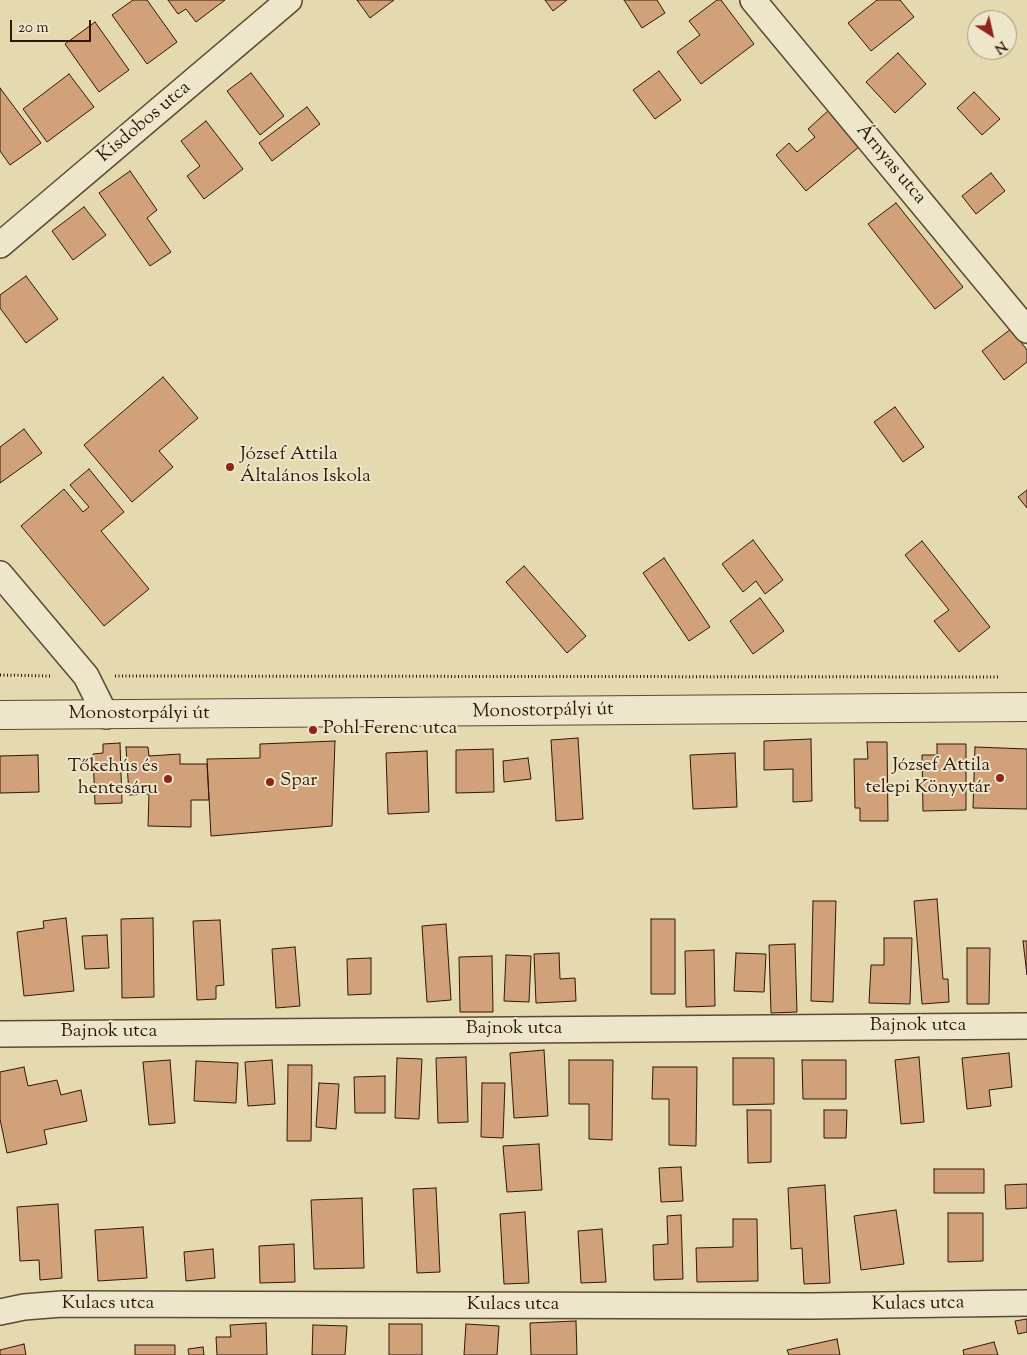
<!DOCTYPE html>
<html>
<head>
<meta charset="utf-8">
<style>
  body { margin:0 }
  #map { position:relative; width:1027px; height:1355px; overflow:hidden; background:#e4d9af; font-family:"Sorts Mill Goudy",serif }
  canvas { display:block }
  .north { position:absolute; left:967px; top:10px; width:50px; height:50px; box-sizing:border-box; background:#ede6cb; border:1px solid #a2937d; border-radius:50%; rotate:145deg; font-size:14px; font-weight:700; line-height:20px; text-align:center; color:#311708 }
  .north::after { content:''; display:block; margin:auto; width:18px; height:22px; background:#8f2418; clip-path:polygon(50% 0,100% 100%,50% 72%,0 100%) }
  .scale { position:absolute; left:10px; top:20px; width:81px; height:22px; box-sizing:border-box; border:2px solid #311708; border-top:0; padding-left:6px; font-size:15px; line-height:18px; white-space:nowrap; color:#311708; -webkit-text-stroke:4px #ede6cb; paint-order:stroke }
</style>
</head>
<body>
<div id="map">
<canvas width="1027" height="1355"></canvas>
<div class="north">N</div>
<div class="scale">20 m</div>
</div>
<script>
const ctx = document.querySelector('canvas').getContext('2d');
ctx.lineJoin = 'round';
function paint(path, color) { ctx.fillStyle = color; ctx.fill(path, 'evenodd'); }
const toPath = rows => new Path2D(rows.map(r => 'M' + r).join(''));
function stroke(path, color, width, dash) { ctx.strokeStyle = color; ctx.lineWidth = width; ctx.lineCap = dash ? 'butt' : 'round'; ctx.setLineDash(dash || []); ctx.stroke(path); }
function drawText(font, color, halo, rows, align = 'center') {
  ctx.font = font + ' "Sorts Mill Goudy",serif'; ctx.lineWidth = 4; ctx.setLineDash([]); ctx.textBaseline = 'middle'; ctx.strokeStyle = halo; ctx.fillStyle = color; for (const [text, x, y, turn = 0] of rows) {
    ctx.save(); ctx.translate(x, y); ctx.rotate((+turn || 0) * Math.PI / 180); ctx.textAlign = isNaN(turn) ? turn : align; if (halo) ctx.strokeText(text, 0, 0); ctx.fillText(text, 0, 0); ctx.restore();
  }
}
const building = toPath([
  [133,0,147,0,177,42,147,64,112,15,133,0],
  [168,0,225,0,196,22,186,9,178,14,168,0],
  [357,0,394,0,370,18,357,0],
  [545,0,567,0,553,11,545,0],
  [624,0,657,0,665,13,642,28,624,0],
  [717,0,721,0,754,44,701,84,677,52,700,35,689,21,717,0],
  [877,0,900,0,914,17,871,51,848,23,877,0],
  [95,22,129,70,99,92,65,44,95,22],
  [898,53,926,84,895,113,866,82,898,53],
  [659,71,681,100,655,119,633,90,659,71],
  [251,73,284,116,260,135,227,91,251,73],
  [69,74,94,107,47,142,23,109,69,74],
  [0,88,41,143,10,165,0,151,0,88],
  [974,92,1000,119,982,135,957,108,974,92],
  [307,107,320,124,272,161,259,143,307,107],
  [829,110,860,146,806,191,776,155,789,143,797,152,815,137,808,129,829,110],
  [206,121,243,169,204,199,187,176,200,166,181,141,206,121],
  [130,171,157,210,147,218,171,252,150,266,99,193,130,171],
  [991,173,1005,191,976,214,962,196,991,173],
  [896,203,963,287,935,309,868,224,896,203],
  [84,207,106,235,73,260,52,231,84,207],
  [26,276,58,319,26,343,0,308,0,295,26,276],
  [1011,329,1027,350,1027,362,1004,380,982,351,1011,329],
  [163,377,198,418,159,451,173,467,132,502,84,445,163,377],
  [895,407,924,447,903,462,874,422,895,407],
  [24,429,42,453,0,483,0,447,24,429],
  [89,469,124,512,101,531,149,589,104,626,21,526,64,489,83,512,89,507,70,485,89,469],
  [1027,490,1027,508,1018,497,1027,490],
  [753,540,783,580,765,594,756,581,743,592,722,564,753,540],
  [922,541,990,627,959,652,934,621,949,610,905,555,922,541],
  [664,558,710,627,689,641,643,573,664,558],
  [524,566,586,636,567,653,506,582,524,566],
  [760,598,784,631,753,654,730,621,760,598],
  [578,738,583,819,556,821,551,740,578,738],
  [811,739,812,801,793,802,793,769,764,770,764,741,811,739],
  [335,741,332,826,211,836,207,759,260,758,260,744,335,741],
  [867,742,887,742,888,821,860,821,860,808,855,808,854,759,868,759,867,742],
  [120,743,122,803,95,804,93,754,103,753,103,744,120,743],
  [937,744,966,744,966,810,923,811,922,755,937,755,937,744],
  [126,747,148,747,149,756,180,754,180,764,207,764,209,800,191,800,191,827,148,826,149,794,129,795,126,747],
  [975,747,1027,749,1027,809,973,808,975,747],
  [493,749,494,792,456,793,456,750,493,749],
  [427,751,429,812,388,814,386,753,427,751],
  [735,753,737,807,693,809,690,755,735,753],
  [38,755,39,792,0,793,0,756,38,755],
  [528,758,531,779,504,782,503,761,528,758],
  [937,899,943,979,948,979,949,1002,922,1004,914,901,937,899],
  [813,901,836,901,833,1002,811,1001,813,901],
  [66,918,74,991,24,996,17,932,44,928,43,921,66,918],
  [153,918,154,997,122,998,121,919,153,918],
  [651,919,675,919,675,994,651,994,651,919],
  [220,920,224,985,216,986,216,999,197,1000,193,921,220,920],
  [446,924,451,1000,427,1002,422,926,446,924],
  [107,935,109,968,85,969,82,936,107,935],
  [884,938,912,938,910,1004,869,1003,871,965,884,965,884,938],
  [1023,941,1027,941,1027,975,1023,941],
  [795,944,797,1012,771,1013,769,945,795,944],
  [295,947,300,1006,276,1008,272,949,295,947],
  [967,948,990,948,989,1004,967,1004,967,948],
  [714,950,715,1006,686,1007,685,951,714,950],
  [559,953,560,979,575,978,576,1001,536,1003,534,954,559,953],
  [736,953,766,954,764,992,734,991,736,953],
  [506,955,531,956,529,1002,504,1001,506,955],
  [492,956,493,1012,460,1012,459,957,492,956],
  [371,958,371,994,348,995,347,959,371,958],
  [544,1050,548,1116,514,1118,510,1053,544,1050],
  [1009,1053,1012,1087,989,1090,991,1106,967,1109,962,1058,1009,1053],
  [466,1057,468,1122,438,1123,436,1058,466,1057],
  [919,1057,924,1122,901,1124,895,1060,919,1057],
  [397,1058,422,1059,419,1119,395,1118,397,1058],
  [733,1058,774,1058,774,1104,733,1105,733,1058],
  [170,1060,175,1123,149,1125,143,1062,170,1060],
  [272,1060,275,1104,248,1106,245,1062,272,1060],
  [569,1060,613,1060,612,1140,589,1139,589,1104,569,1104,569,1060],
  [802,1060,846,1060,846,1099,803,1099,802,1060],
  [196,1061,238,1063,236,1103,194,1101,196,1061],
  [288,1065,312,1065,311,1141,287,1141,288,1065],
  [24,1067,28,1086,57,1080,61,1095,81,1090,87,1121,44,1130,47,1144,7,1153,0,1119,0,1072,24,1067],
  [653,1067,697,1067,696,1146,669,1145,669,1099,652,1099,653,1067],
  [385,1076,385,1113,355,1113,354,1077,385,1076],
  [319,1083,339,1084,336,1129,316,1127,319,1083],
  [482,1083,505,1083,503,1138,481,1137,482,1083],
  [747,1110,771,1110,771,1162,748,1163,747,1110],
  [824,1110,847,1110,846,1138,824,1138,824,1110],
  [539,1144,542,1190,507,1192,503,1146,539,1144],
  [681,1167,683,1201,661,1202,659,1168,681,1167],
  [934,1169,984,1169,984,1193,934,1193,934,1169],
  [1027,1184,1027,1208,1006,1209,1005,1185,1027,1184],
  [825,1185,830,1283,804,1284,802,1248,791,1249,788,1188,825,1185],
  [436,1188,440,1272,417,1273,413,1189,436,1188],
  [362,1198,364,1268,314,1269,311,1200,362,1198],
  [58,1204,62,1278,40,1280,39,1260,20,1261,17,1207,58,1204],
  [896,1210,904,1264,861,1270,854,1216,896,1210],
  [525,1212,529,1283,504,1284,500,1214,525,1212],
  [948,1213,983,1213,983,1261,948,1262,948,1213],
  [681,1215,683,1279,654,1280,653,1245,668,1244,667,1216,681,1215],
  [733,1219,757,1219,758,1281,697,1282,696,1248,733,1247,733,1219],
  [143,1227,147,1278,98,1281,95,1230,143,1227],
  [602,1229,606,1282,581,1283,578,1231,602,1229],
  [294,1244,295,1282,260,1283,259,1246,294,1244],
  [213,1249,215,1278,186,1281,184,1252,213,1249],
  [1027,1319,1027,1332,1018,1334,1015,1321,1027,1319],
  [576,1321,577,1355,531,1355,530,1323,576,1321],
  [266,1323,267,1355,217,1355,216,1337,231,1337,230,1325,266,1323],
  [389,1324,422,1324,422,1355,389,1355,389,1324],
  [466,1324,499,1326,497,1355,464,1355,466,1324],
  [313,1325,347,1326,345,1355,312,1355,313,1325],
  [837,1339,840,1355,789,1355,787,1350,837,1339],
  [994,1342,998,1355,964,1355,963,1350,994,1342],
  [24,1344,26,1355,0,1355,0,1350,24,1344],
  [135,1345,175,1345,175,1355,135,1355,135,1345],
  [203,1347,204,1355,189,1355,188,1349,203,1347]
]);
paint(building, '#d1a279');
stroke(building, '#311708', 1);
const minor = toPath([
  [753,0,1027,330],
  [0,245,289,0],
  [0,574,86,676,106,716],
  [0,1034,1027,1026],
  [0,1312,24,1307,62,1304,812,1306,1027,1303]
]);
const tertiary = toPath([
  [0,715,1027,707]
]);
stroke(minor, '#5e4832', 28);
stroke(tertiary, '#5e4832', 30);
stroke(toPath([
  [0,675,51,676],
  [115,676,999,677]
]), '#311708', 3, [1, 2.5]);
stroke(minor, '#ede6cb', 25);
stroke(tertiary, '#ede6cb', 28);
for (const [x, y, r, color] of [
  [230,467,5,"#8f2418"],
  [313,730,5,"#8f2418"],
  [1000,778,5,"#8f2418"],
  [168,779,5,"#8f2418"],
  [270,782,5,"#8f2418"]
]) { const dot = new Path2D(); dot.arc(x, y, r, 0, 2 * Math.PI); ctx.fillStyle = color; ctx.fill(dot); stroke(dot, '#ede6cb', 2); }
drawText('19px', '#311708', '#ede6cb', [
  ["Kisdobos utca",145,123,-40],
  ["Árnyas utca",890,165,50],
  ["Monostorpályi út",543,712,-1],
  ["Monostorpályi út",139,715],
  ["Bajnok utca",918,1027],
  ["Bajnok utca",514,1030],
  ["Bajnok utca",109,1033],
  ["Kulacs utca",108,1305],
  ["Kulacs utca",918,1305,-1],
  ["Kulacs utca",513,1306]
]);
drawText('19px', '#311708', '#ede6cb', [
  ["József Attila",240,456],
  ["Általános Iskola",240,478],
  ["Pohl Ferenc utca",323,730],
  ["József Attila",990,767,"right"],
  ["telepi Könyvtár",990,789,"right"],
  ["Tőkehús és",158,768,"right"],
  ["hentesáru",158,790,"right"],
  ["Spar",280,782]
], 'left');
</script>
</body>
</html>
